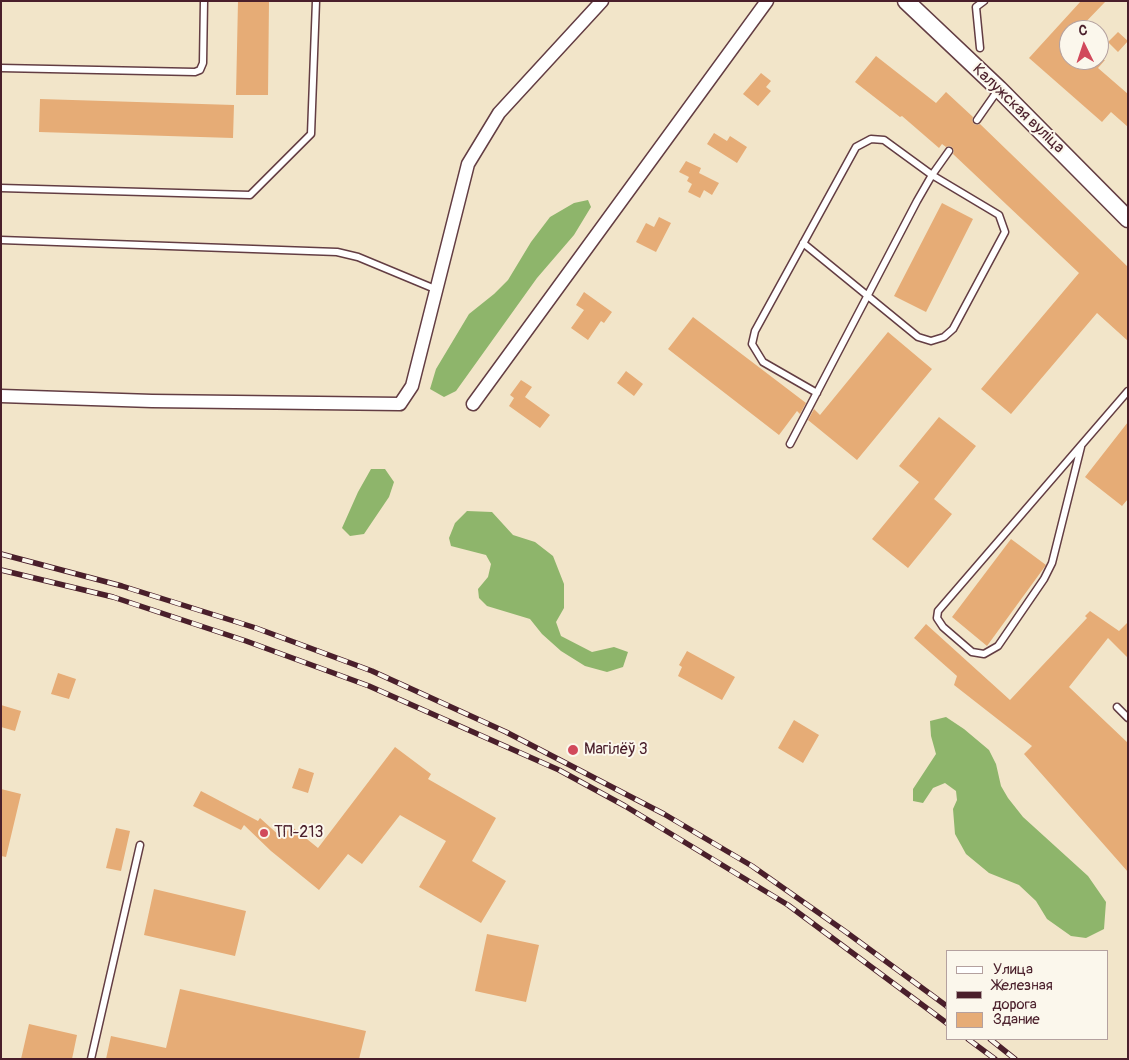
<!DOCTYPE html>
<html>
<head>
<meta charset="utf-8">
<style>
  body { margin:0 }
  #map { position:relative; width:1129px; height:1060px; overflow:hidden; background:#f2e5c9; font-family:Pangolin,sans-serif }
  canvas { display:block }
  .frame { position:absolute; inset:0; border:2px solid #4a1f2b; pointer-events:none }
  .legend { position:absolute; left:946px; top:950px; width:162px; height:90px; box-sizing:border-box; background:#fbf7ec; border:1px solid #b4a19f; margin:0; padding:6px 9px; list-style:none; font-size:15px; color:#4a1f2b }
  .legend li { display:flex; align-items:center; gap:10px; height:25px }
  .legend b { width:25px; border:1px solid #b4a19f }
  .north { position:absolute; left:1059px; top:20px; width:50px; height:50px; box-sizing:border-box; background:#fbf7ec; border:1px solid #b4a19f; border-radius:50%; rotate:356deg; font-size:14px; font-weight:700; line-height:20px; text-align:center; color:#4a1f2b }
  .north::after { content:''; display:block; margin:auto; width:18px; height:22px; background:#d1495b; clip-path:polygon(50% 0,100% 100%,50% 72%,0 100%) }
</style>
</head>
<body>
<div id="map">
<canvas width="1129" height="1060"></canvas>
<div class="frame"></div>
<ul class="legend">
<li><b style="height:6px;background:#fff"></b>Улица</li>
<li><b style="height:6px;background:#4a1f2b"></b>Железная дорога</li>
<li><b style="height:14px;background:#e6ac76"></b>Здание</li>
</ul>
<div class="north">С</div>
</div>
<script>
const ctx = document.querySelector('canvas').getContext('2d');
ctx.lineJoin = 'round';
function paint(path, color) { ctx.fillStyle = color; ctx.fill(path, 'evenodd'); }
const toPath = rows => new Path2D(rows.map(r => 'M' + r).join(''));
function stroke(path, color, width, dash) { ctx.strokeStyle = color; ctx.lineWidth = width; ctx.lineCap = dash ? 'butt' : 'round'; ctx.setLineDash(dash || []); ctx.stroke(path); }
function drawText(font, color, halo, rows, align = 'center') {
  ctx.font = font + ' Pangolin,sans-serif'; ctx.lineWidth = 4; ctx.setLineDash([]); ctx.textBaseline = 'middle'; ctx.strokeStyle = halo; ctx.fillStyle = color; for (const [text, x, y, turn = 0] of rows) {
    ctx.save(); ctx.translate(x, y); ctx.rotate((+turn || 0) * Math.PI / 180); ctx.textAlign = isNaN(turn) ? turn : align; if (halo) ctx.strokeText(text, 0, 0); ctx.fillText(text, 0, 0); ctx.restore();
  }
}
paint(toPath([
  [588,200,591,207,574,235,537,278,456,391,444,397,430,389,436,369,469,314,494,294,508,280,531,242,550,217,574,203],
  [371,469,385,469,394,482,389,497,364,534,350,536,342,528,358,492],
  [467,511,492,512,513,535,535,542,553,556,564,584,564,608,556,622,561,636,592,652,614,647,628,652,623,667,607,672,585,666,561,651,542,634,530,619,487,606,479,598,478,589,488,577,491,564,486,555,451,546,449,538,455,523],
  [946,717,964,729,989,750,996,764,1001,786,1008,798,1023,817,1088,876,1106,902,1104,929,1086,938,1071,936,1047,919,1036,901,1019,885,989,873,966,854,955,834,953,809,957,800,956,791,945,783,933,788,923,803,913,801,913,789,936,754,931,736,930,721]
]), '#8eb56b');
paint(toPath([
  [238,1,269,1,268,95,236,95],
  [1081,1,1106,1,1078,30,1069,30,1069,60,1105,60,1098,68,1128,94,1128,127,1111,112,1102,122,1029,58],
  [1118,32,1128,41,1118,52,1108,42],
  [876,56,936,103,946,92,973,117,972,120,974,124,977,125,980,124,1128,267,1128,341,1097,313,1011,414,981,389,1079,273,953,154,954,151,952,147,949,146,946,147,942,144,939,148,902,116,900,117,855,82],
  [761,73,771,81,766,87,771,91,758,106,743,94],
  [40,99,234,105,233,138,39,132],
  [714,133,727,141,730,136,747,147,737,163,707,144],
  [686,161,701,168,699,173,719,183,712,195,704,190,700,198,688,192,692,184,687,181,689,177,679,172],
  [942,203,973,219,926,312,894,296],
  [659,217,671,223,656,252,636,242,646,223,654,227],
  [584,292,612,312,604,323,601,321,588,340,571,328,584,310,576,305],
  [693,317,806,403,800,414,797,411,779,435,668,349],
  [888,332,932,369,857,460,808,420,814,409,820,415],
  [626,371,643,384,634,396,617,383],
  [521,380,532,387,525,397,550,415,540,428,509,406,514,398,510,395],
  [939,417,976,446,934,499,952,514,908,568,872,539,919,482,899,466],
  [1128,422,1128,499,1122,506,1085,477],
  [1011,539,1046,565,987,646,952,617],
  [1090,611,1119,631,1128,622,1128,658,1108,638,1069,687,1128,743,1128,872,1024,754,1032,746,954,685,957,676,914,638,926,624,1010,700,1087,618,1085,616],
  [687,651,735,677,722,700,678,676,682,667,679,665],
  [58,673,76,679,69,699,51,694],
  [1,705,21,711,15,731,1,727],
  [794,720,819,735,803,763,778,748],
  [395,747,431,774,428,779,496,818,472,861,506,881,481,923,419,887,446,841,400,815,362,864,348,854,319,890,271,851,244,825,241,830,193,806,201,791,258,821,260,818,282,838,291,826,318,848],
  [299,768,314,773,308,793,292,788],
  [1,789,21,794,6,857,1,856],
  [116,828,130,831,121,871,106,868],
  [154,889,246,911,235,956,144,935],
  [487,934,539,945,526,1002,475,991],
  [180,989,366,1031,359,1059,106,1059,111,1036,166,1048],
  [29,1024,77,1035,72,1059,21,1059]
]), '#e6ac76');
const service = toPath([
  [980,48,976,7,984,1],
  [1,68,195,72,200,70,203,63,204,1],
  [977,120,998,90],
  [1,188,250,195,311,134,316,1],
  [1,240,337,252,358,257,435,289],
  [803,243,918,337,931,341,944,337,953,329,1005,232,999,215,932,175,884,140,871,139,856,147,755,331,752,344,763,362,817,393],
  [790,444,917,201,932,175,949,151],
  [1081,447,1052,563,1044,579,998,646,984,654,972,652,943,627,937,618,938,611,1128,391],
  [1117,707,1128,718],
  [91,1059,140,845]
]);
const minor = toPath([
  [1,396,152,401,400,404,412,386,468,164,499,113,602,1],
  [473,404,767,1]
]);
const tertiary = toPath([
  [906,1,999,89,1128,219]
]);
stroke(service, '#633d43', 9);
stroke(minor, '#633d43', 15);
stroke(tertiary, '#633d43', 19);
stroke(service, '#fff', 6);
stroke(minor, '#fff', 12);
stroke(tertiary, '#fff', 16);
const rail = toPath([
  [1,554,122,586,256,628,372,671,506,732,664,814,752,866,846,932,948,1007],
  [1,570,113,597,246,641,369,686,559,770,625,806,788,905,948,1024],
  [968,1039,995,1059],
  [990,1039,1015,1059]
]);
stroke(rail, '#4a1f2b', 5.5);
stroke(rail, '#fbf7ec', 4, [11]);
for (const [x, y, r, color] of [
  [573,750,6,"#d1495b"],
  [264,833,5,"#d1495b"]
]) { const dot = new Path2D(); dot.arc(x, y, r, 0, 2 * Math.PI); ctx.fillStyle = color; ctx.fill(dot); stroke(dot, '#fbf7ec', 2); }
drawText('16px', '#4a1f2b', '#fbf7ec', [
  ["Калужская вуліца",1018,109,44]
]);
drawText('16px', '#4a1f2b', '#fbf7ec', [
  ["Магілёў 3",584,750],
  ["ТП-213",274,833]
], 'left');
</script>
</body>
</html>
